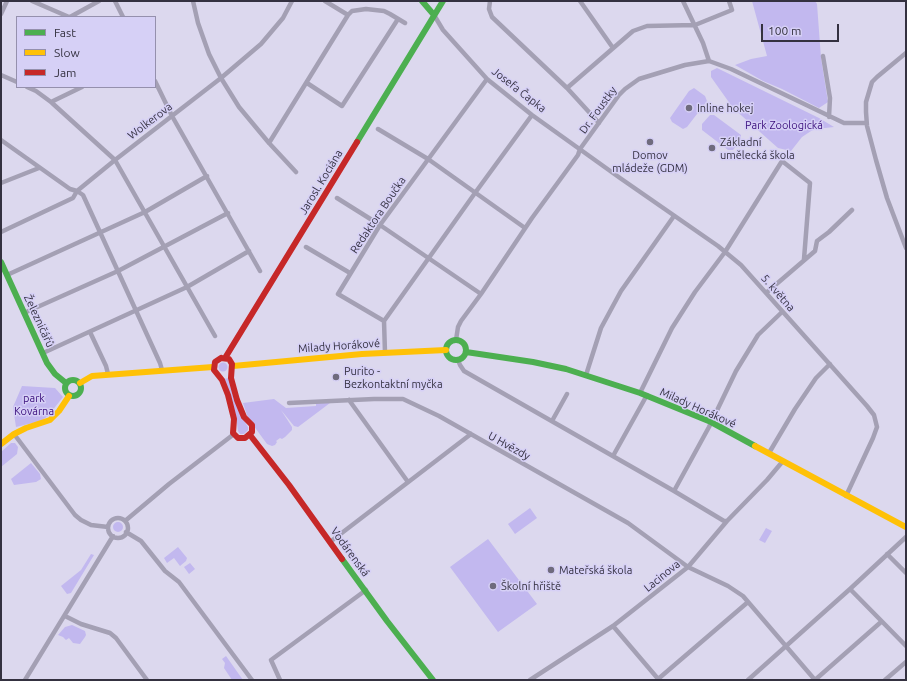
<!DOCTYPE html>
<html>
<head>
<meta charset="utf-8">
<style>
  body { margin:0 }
  #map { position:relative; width:907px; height:681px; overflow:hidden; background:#dcd8ee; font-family:Ubuntu,sans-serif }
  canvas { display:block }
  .frame { position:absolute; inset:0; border:2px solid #343140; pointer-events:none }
  .legend { position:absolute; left:16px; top:16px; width:140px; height:72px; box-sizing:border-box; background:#d6d0f6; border:1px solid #9590ad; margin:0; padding:5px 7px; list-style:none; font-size:12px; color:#343140 }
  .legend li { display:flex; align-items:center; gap:8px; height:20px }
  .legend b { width:20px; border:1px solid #9590ad }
  .scale { position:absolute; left:761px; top:24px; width:78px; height:18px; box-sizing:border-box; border:2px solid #343140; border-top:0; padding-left:5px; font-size:12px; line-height:14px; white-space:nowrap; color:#343140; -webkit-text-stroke:3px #d6d0f6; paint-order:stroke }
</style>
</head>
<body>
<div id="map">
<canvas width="907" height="681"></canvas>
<div class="frame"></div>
<ul class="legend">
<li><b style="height:5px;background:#4caf50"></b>Fast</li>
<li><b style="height:5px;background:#ffc107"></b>Slow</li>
<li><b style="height:5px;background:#c62828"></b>Jam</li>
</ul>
<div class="scale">100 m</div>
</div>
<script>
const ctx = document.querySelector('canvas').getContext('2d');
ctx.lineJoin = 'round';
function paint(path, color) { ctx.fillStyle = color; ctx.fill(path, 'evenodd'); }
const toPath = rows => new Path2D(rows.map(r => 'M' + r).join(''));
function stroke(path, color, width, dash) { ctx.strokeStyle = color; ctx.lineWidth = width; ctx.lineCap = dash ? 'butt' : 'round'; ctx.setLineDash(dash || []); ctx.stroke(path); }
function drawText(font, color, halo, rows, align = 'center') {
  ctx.font = font + ' Ubuntu,sans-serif'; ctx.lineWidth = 3; ctx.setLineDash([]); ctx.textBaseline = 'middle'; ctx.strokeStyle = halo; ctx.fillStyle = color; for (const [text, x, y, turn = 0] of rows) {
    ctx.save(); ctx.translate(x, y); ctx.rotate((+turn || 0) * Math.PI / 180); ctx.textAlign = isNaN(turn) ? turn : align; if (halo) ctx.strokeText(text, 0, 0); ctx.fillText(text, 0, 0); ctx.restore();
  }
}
paint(toPath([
  [752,1,815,1,817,4,821,58,828,102,819,108,782,89,763,81,735,65,751,59,767,56],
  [717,68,819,118,834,127,816,129,811,131,802,137,791,151,778,148,733,108,711,77,711,71],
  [694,88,705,96,707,101,687,127,683,129,672,122,670,118,689,91],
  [710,115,714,115,741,135,741,140,733,150,728,150,702,130,702,124],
  '218.5 367a4.5 4.5 0 1 1 9 0a4.5 4.5 0 1 1-9 0Z',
  [229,378,241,416,248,427,248,430,244,434,240,434,238,431,236,416,224,379],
  [22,386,55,388,63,397,48,416,41,421,16,427,13,407],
  [274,399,286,408,316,406,316,403,330,403,298,427,294,426,281,410,292,427,292,430,285,437,282,439,280,438,276,441,277,442,275,445,272,446,267,444,248,418,243,403],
  [11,443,15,443,18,447,17,454,1,467,1,452],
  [31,463,40,474,41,479,36,482,14,485,11,479],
  [530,508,537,518,515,534,508,524],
  '113 527a5 5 0 1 1 10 0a5 5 0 1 1-10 0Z',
  [766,528,772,531,765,543,759,540],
  [488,539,537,604,498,632,450,567],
  [178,547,187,558,186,561,180,566,174,558,167,563,164,558],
  [91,554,94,555,71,593,67,594,61,586,81,570],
  [190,563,195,569,189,574,184,567],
  [72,625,85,631,86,635,85,637,80,644,73,643,69,638,66,640,63,637,58,635,65,627],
  [226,656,243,680,232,680,224,668,225,663,222,659]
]), '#c2b8ef');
stroke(toPath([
  [32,1,69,17],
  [115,1,123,17],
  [193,1,198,23,209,54,221,78,239,107,269,143,296,172],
  [325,1,348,15],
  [490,1,489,9,492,17,567,88,599,123],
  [580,1,613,48],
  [683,1,703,43,709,61],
  [1,14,7,1],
  [434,15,443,30,487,79,532,115,620,178,718,246,741,265,867,406,874,415,877,427,873,438,846,496],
  [70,17,99,1],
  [906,53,877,77,872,82,866,102,866,112,867,126,876,160,887,198,906,248],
  [823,56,830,98,829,117],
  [1,75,17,82],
  [155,81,172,116,260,271],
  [307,83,342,106,398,19],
  [27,87,36,91,51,102,115,160,215,336],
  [567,88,633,31,647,26,695,25,732,10,729,1],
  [51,102,82,87],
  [378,129,428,159,525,228],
  [1,140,70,189,77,191,83,195,160,363,162,370],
  [269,143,348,15,352,11,366,9,384,11,390,14,405,23],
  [1,183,39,168],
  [337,198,380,225,481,294],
  [1,232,73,198,77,191,115,160,221,78,261,44,283,18,292,1],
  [306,247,350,273],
  [7,275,145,212,207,176],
  [766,293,815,251,817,241,829,232,852,210],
  [24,313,118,271,228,213],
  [384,321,338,294,380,225,487,79],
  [384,321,475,193,532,115],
  [384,321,385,353],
  [90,332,106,366,108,374],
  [456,340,458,327,461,321,481,294,532,218,578,155,580,149,619,95,625,89,639,79,685,65,709,61,731,69,844,123,866,123],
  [43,353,187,287,249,251],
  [458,360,460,365,464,371,674,491,724,521,727,521],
  [586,375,601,328,621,291,674,216],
  [640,393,672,328,695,292,725,252,782,161,810,183,804,259],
  [349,400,408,482],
  [289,403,374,399,403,399,439,416,628,523,688,567,728,586,743,596,815,680],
  [552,421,567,394],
  [14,434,75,515,81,520,91,525,108,527],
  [769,453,795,409,816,378,830,364],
  [613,456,647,395],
  [674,491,709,427,736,371,758,335,782,312],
  '108 528a10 10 0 1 1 20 0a10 10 0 1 1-20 0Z',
  [125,521,169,484,234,434],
  [126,532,141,541,165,571,179,582,252,680],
  [330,542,471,434],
  [887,554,906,573],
  [850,589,906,646],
  [65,616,81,624,110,633,116,638,147,680],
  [613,626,659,680],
  [25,680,113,536],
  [280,680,271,660,366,590],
  [530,680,613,626,688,567,727,521,767,480,783,461],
  [657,680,748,602],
  [748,680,850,589,906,537],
  [815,680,881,622],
  [885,680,906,662]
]), '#a4a0b4', 4.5);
stroke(toPath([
  [422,1,434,15],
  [357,142,443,1],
  [1,262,47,363,55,374,66,383],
  '446 350a10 10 0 1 1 20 0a10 10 0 1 1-20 0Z',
  [466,352,533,362,566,369,640,393,711,422,755,446],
  '65 388a8 8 0 1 1 16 0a8 8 0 1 1-16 0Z',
  [342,559,387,621,433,680]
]), '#4caf50', 6);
stroke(toPath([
  [233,366,362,354,446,350],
  [80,383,92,376,213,367],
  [1,444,14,434,26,428,50,420,59,411,69,396],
  [755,446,906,527]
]), '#ffc107', 6);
stroke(toPath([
  [221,358,229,359,232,364,231,378,237,400,244,417,252,425,252,432,245,438,238,438,233,433,234,419,228,395,222,380,214,370,215,362,221,358],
  [225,358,357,142],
  [250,435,289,485,342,559]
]), '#c62828', 6);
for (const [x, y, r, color] of [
  [689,108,4,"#6f6b7d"],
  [650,142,4,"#6f6b7d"],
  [712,148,4,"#6f6b7d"],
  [336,377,4,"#6f6b7d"],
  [551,570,4,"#6f6b7d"],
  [493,586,4,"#6f6b7d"]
]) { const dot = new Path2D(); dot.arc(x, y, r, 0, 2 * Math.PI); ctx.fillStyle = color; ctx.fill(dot); stroke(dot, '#d6d0f6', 1.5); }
drawText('11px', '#343140', '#d6d0f6', [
  ["Josefa Čapka",519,90,38],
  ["Dr. Foustky",598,110,-54],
  ["Wolkerova",150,121,-37],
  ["Jarosl. Kociána",321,182,-59],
  ["Redaktora Boučka",378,215,-56],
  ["5. května",778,293,49],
  ["Železničářů",39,321,65],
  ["Milady Horákové",339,346,-4],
  ["Milady Horákové",698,408,24],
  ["U Hvězdy",509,446,29],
  ["Vodárenská",350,552,54],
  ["Lacinova",662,576,-39]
]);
drawText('11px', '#343140', '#d6d0f6', [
  ["Inline hokej",697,108],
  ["Základní",720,142],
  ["umělecká škola",720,155],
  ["Domov",650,155,"center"],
  ["mládeže (GDM)",650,168,"center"],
  ["Purito -",344,371],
  ["Bezkontaktní myčka",344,384],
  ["Mateřská škola",559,570],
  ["Školní hřiště",501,586]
], 'left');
drawText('11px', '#3b107d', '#d6d0f6', [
  ["Park Zoologická",784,125],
  ["park",34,398],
  ["Kovárna",34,411]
]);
</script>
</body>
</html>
